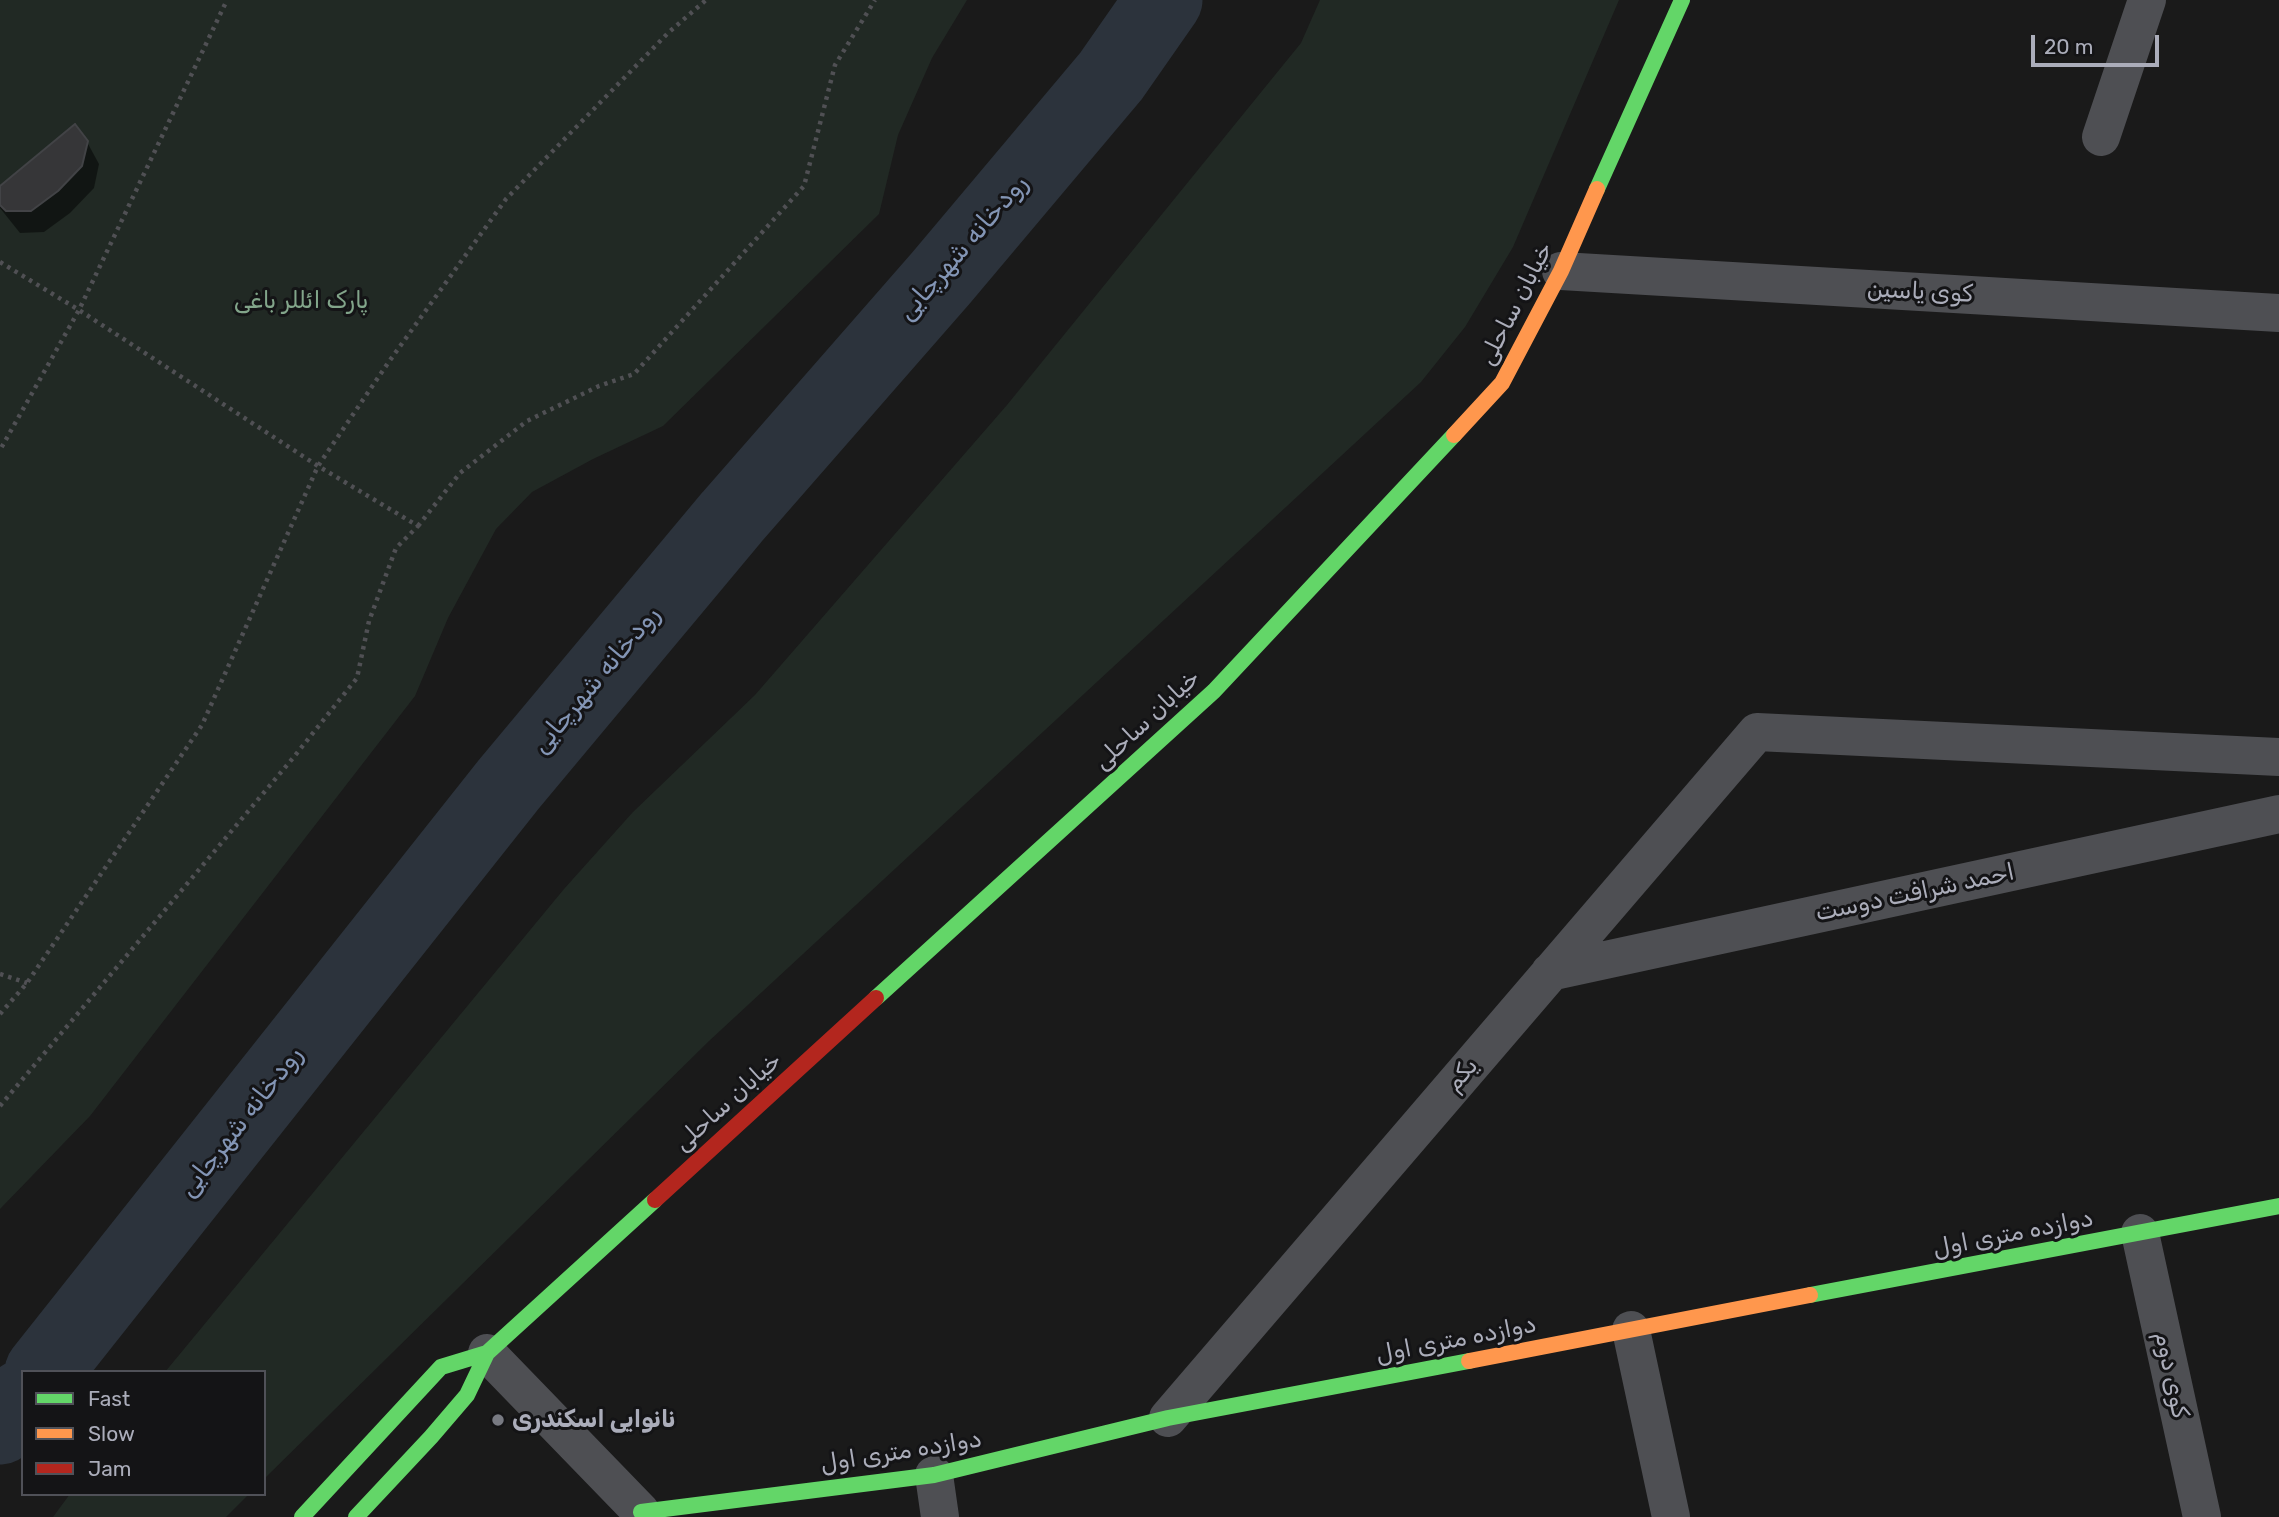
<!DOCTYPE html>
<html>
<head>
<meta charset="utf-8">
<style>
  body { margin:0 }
  #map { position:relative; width:2279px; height:1517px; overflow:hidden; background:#1a1a1a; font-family:Rubik,sans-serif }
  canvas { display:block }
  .legend { position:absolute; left:21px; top:1370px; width:245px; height:126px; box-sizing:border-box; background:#141416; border:2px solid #505158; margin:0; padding:9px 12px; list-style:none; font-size:21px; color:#abadba }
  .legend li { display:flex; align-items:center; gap:14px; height:35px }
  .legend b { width:35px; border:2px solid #505158 }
  .scale { position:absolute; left:2031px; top:35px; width:128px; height:32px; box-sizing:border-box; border:4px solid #abadba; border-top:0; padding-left:9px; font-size:21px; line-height:24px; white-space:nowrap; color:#abadba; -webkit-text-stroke:5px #141416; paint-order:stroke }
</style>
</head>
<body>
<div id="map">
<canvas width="2279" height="1517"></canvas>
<ul class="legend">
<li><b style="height:9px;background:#63d668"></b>Fast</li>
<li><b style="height:9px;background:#ff974d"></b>Slow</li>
<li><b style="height:9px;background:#b3261e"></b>Jam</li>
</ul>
<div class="scale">20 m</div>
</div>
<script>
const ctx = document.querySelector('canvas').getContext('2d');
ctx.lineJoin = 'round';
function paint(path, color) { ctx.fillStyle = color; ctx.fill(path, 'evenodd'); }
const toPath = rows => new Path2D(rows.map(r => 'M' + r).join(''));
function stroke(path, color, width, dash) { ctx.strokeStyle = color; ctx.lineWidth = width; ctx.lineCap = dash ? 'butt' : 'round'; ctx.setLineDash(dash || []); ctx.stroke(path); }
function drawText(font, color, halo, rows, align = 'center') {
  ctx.font = font + ' Rubik,"Noto Sans Arabic",sans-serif'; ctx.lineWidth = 6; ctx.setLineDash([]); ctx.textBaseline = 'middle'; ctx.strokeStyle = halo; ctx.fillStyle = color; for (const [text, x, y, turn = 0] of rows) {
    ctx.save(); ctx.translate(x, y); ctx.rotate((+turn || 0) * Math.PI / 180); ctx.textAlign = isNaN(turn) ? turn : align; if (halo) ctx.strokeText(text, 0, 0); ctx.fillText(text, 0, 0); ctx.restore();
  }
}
paint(toPath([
  [0,0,967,0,932,58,898,135,879,214,663,426,593,459,532,492,496,529,448,618,415,696,90,1116,0,1209],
  [1320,0,1619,0,1513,247,1465,327,1421,382,709,1041,264,1479,264,1372,165,1372,564,889,633,812,755,695,1007,405,1301,43],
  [70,1494,249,1494,226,1517,53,1517]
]), '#212924');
paint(toPath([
  [87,142,99,164,94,188,70,213,44,232,20,233,0,208,0,188]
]), '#0007');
stroke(toPath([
  [43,1372,509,784,732,517,941,278,1111,76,1164,0],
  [0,1426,23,1398]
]), '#2c333c', 77);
const building = toPath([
  [75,124,88,141,82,166,58,191,31,211,6,211,0,205,0,186,75,124]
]);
paint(building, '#363638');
stroke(building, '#424346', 2);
stroke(toPath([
  [0,262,79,310,0,450],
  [418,526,460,473,527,421,599,386,634,374,804,186,835,65,875,0],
  [0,974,27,983],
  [0,1014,27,983,202,725,318,466,388,363,506,199,668,33,706,0],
  [0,1106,293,758,357,678,369,621,396,548,418,526,318,466,79,310,227,0]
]), '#505054', 4.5, [3.5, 5]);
stroke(toPath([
  [2101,137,2147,0],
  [1561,271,2279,313],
  [1550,972,2279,814],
  [2140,1233,2202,1517],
  [1631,1330,1671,1517],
  [487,1353,641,1512,642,1517],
  [1168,1418,1757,732,2279,757],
  [934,1475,940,1517]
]), '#4e4f53', 38);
stroke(toPath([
  [1597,189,1682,0],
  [876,998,1214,691,1454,435],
  [1810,1295,2279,1206],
  [641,1512,934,1475,1168,1418,1469,1361],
  [302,1517,441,1367,487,1353],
  [356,1517,431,1437,467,1395,487,1353,655,1200]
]), '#63d668', 16);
stroke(toPath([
  [1454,435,1502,383,1561,271,1597,189],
  [1469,1361,1810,1295]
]), '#ff974d', 16);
stroke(toPath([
  [655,1200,876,998]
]), '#b3261e', 16);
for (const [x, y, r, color] of [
  [498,1420,7,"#787a82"]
]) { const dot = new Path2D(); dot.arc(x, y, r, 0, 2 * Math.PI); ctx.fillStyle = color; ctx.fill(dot); stroke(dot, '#141416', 2.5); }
drawText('24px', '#abadba', '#141416', [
  ["کوی یاسین",1920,292,3],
  ["خیابان ساحلی",1516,304,-63],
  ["خیابان ساحلی",1147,720,-43],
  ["احمد شرافت دوست",1915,893,-12],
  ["یکم",1462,1075,-49],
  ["خیابان ساحلی",728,1102,-42],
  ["دوازده متری اول",2013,1234,-11],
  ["دوازده متری اول",1456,1340,-11],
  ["کوی دوم",2171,1375,78],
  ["دوازده متری اول",901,1452,-9]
]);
drawText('24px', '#82a58a', '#141416', [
  ["پارک ائللر باغی",301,301]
]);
drawText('bold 24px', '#abadba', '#141416', [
  ["نانوایی اسکندری",512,1420]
], 'left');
drawText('italic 26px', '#8395b5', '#141416', [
  ["رودخانه شهرچایی",963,248,-49],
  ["رودخانه شهرچایی",596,680,-50],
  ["رودخانه شهرچایی",241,1122,-52]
]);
</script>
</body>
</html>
